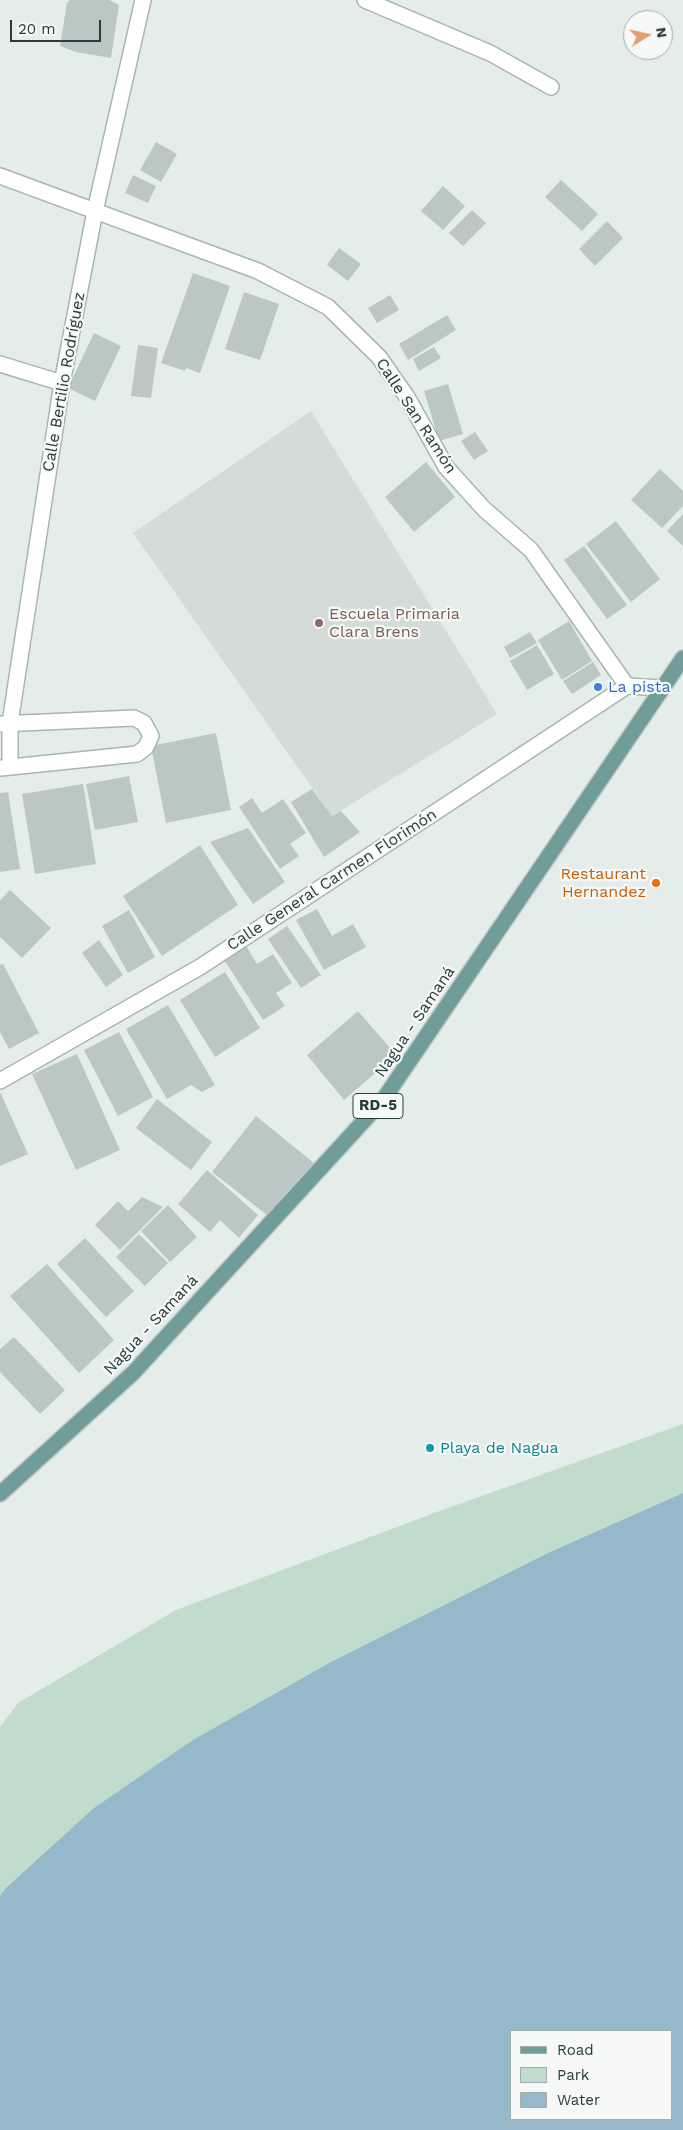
<!DOCTYPE html>
<html>
<head>
<meta charset="utf-8">
<style>
  body { margin:0 }
  #map { position:relative; width:683px; height:2130px; overflow:hidden; background:#e5edeb; font-family:"Work Sans",sans-serif }
  canvas { display:block }
  .legend { position:absolute; left:510px; top:2030px; width:162px; height:90px; box-sizing:border-box; background:#f6f9f8; border:1px solid #a3aeac; margin:0; padding:6px 9px; list-style:none; font-size:15px; color:#273d3a }
  .legend li { display:flex; align-items:center; gap:10px; height:25px }
  .legend b { width:25px; border:1px solid #a3aeac }
  .north { position:absolute; left:623px; top:10px; width:50px; height:50px; box-sizing:border-box; background:#f6f9f8; border:1px solid #a3aeac; border-radius:50%; rotate:80deg; font-size:14px; font-weight:700; line-height:20px; text-align:center; color:#273d3a }
  .north::after { content:''; display:block; margin:auto; width:18px; height:22px; background:#e19f6f; clip-path:polygon(50% 0,100% 100%,50% 72%,0 100%) }
  .scale { position:absolute; left:10px; top:20px; width:91px; height:22px; box-sizing:border-box; border:2px solid #273d3a; border-top:0; padding-left:6px; font-size:15px; line-height:18px; white-space:nowrap; color:#273d3a; -webkit-text-stroke:4px #f6f9f8; paint-order:stroke }
</style>
</head>
<body>
<div id="map">
<canvas width="683" height="2130"></canvas>
<ul class="legend">
<li><b style="height:6px;background:#709d99"></b>Road</li>
<li><b style="height:14px;background:#c1dbcd"></b>Park</li>
<li><b style="height:14px;background:#95b9ca"></b>Water</li>
</ul>
<div class="north">N</div>
<div class="scale">20 m</div>
</div>
<script>
const ctx = document.querySelector('canvas').getContext('2d');
ctx.lineJoin = 'round';
function paint(path, color) { ctx.fillStyle = color; ctx.fill(path, 'evenodd'); }
const toPath = rows => new Path2D(rows.map(r => 'M' + r).join(''));
function stroke(path, color, width, dash) { ctx.strokeStyle = color; ctx.lineWidth = width; ctx.lineCap = dash ? 'butt' : 'round'; ctx.setLineDash(dash || []); ctx.stroke(path); }
function drawText(font, color, halo, rows, align = 'center') {
  ctx.font = font + ' "Work Sans",sans-serif'; ctx.lineWidth = 4.5; ctx.setLineDash([]); ctx.textBaseline = 'middle'; ctx.strokeStyle = halo; ctx.fillStyle = color; for (const [text, x, y, turn = 0] of rows) {
    ctx.save(); ctx.translate(x, y); ctx.rotate((+turn || 0) * Math.PI / 180); ctx.textAlign = isNaN(turn) ? turn : align; if (halo) ctx.strokeText(text, 0, 0); ctx.fillText(text, 0, 0); ctx.restore();
  }
}
paint(toPath([
  [311,411,497,714,332,816,133,533]
]), '#d4dcda');
paint(toPath([
  [683,1424,683,2130,0,2130,0,1727,18,1703,176,1610,437,1512],
  [512,2031,672,2031,672,2119,512,2119]
]), '#c1dbcd');
paint(toPath([
  [683,1493,683,2130,0,2130,0,1896,6,1888,94,1808,193,1740,331,1662,548,1553],
  [512,2031,672,2031,672,2119,512,2119]
]), '#95b9ca');
paint(toPath([
  [70,0,109,0,119,5,111,58,76,52,60,46,67,3],
  [156,142,177,154,161,182,140,170],
  [133,175,156,186,148,203,125,193],
  [561,180,598,214,582,231,545,197],
  [443,186,465,206,443,230,421,211],
  [472,210,486,223,463,246,449,233],
  [607,221,623,238,595,266,579,249],
  [339,248,361,264,348,281,327,265],
  [193,273,230,286,200,373,186,368,185,371,161,363],
  [244,292,279,304,260,360,225,349],
  [390,295,399,310,377,323,368,308],
  [447,315,456,330,408,360,399,344],
  [94,333,121,346,95,401,68,388],
  [138,345,158,348,151,398,131,396],
  [434,347,441,358,419,371,413,359],
  [448,384,463,434,439,441,424,391],
  [475,432,488,451,474,460,461,441],
  [426,462,455,497,414,532,385,497],
  [660,469,683,491,683,506,662,528,631,500],
  [683,514,683,546,667,531],
  [616,521,660,579,631,602,586,544],
  [584,546,627,605,607,619,564,560],
  [569,621,592,661,562,680,538,640],
  [530,632,537,643,510,658,504,647],
  [537,645,554,674,527,690,510,661],
  [593,662,601,675,572,694,563,681],
  [216,733,231,810,166,823,151,746],
  [129,776,138,822,95,830,86,784],
  [83,784,96,864,35,874,22,794],
  [312,789,332,816,341,811,360,832,324,857,291,802],
  [8,792,20,869,0,872,0,793],
  [252,798,262,813,283,799,306,833,290,844,299,856,280,869,239,807],
  [248,828,285,882,253,904,210,842],
  [200,845,238,905,162,956,123,896],
  [10,890,51,928,22,958,0,937,0,900],
  [317,909,332,936,353,924,366,947,324,970,296,920],
  [129,910,155,957,128,973,102,926],
  [287,926,321,975,301,988,268,939],
  [99,940,123,975,106,987,82,953],
  [245,944,257,964,273,954,292,983,276,993,285,1006,263,1020,223,958],
  [3,964,39,1033,9,1049,0,1032,0,965],
  [225,972,260,1028,215,1057,180,1000],
  [168,1005,215,1085,202,1092,191,1085,167,1099,126,1029],
  [358,1011,396,1055,344,1100,307,1055],
  [119,1032,153,1097,118,1116,84,1050],
  [77,1054,120,1150,76,1170,32,1074],
  [0,1092,28,1154,0,1166],
  [157,1099,212,1142,191,1170,136,1128],
  [256,1116,314,1163,271,1218,212,1172],
  [207,1170,258,1215,239,1238,220,1220,210,1232,178,1204],
  [142,1197,163,1207,120,1250,95,1225,118,1201,128,1211],
  [168,1205,197,1237,170,1262,141,1231],
  [139,1234,168,1263,145,1286,116,1257],
  [85,1238,134,1291,106,1317,57,1264],
  [47,1264,114,1340,79,1373,10,1296],
  [14,1337,65,1390,40,1414,0,1372,0,1349]
]), '#bbc7c4');
const street = toPath([
  [365,0,490,53,551,87],
  [0,176,258,271,328,307,379,357,407,397,446,467,484,509,531,550,627,686],
  [0,364,62,383],
  [0,724,134,718,144,723,151,736,146,747,137,754,1,768],
  [10,767,10,723,62,383,95,211,143,0],
  [0,1081,200,967,627,686,662,688]
]);
const primary = toPath([
  [0,1494,133,1373,383,1100,683,658]
]);
stroke(street, '#a8b5b2', 18);
stroke(primary, '#c3c9c8', 18);
stroke(street, '#fff', 15);
stroke(primary, '#709d99', 15);
for (const [x, y, r, color] of [
  [319,623,5,"#8d6e63"],
  [598,687,5,"#3f7fe0"],
  [656,883,5,"#e8710a"],
  [430,1448,5,"#0f9aa8"]
]) { const dot = new Path2D(); dot.arc(x, y, r, 0, 2 * Math.PI); ctx.fillStyle = color; ctx.fill(dot); stroke(dot, '#f6f9f8', 2); }
for (const [x, y, w] of [
  [378,1106,50]
]) { const box = new Path2D(); box.roundRect(x - w / 2, y - 12.5, w, 25, 4); ctx.fillStyle = '#f6f9f8'; ctx.fill(box); stroke(box, '#273d3a', 1); }
drawText('bold 15px', '#273d3a', null, [
  ["RD-5",378,1106]
]);
drawText('16px', '#273d3a', '#f6f9f8', [
  ["Calle Bertilio Rodríguez",64,382,-80],
  ["Calle San Ramón",416,416,57],
  ["Calle General Carmen Florimón",332,880,-33],
  ["Nagua - Samaná",415,1022,-56],
  ["Nagua - Samaná",151,1325,-47]
]);
drawText('16px', '#785e54', '#f6f9f8', [
  ["Escuela Primaria",329,614],
  ["Clara Brens",329,632]
], 'left');
drawText('16px', '#366cbe', '#f6f9f8', [
  ["La pista",608,687]
], 'left');
drawText('16px', '#c56008', '#f6f9f8', [
  ["Restaurant",646,874],
  ["Hernandez",646,892]
], 'right');
drawText('16px', '#0d838f', '#f6f9f8', [
  ["Playa de Nagua",440,1448]
], 'left');
</script>
</body>
</html>
